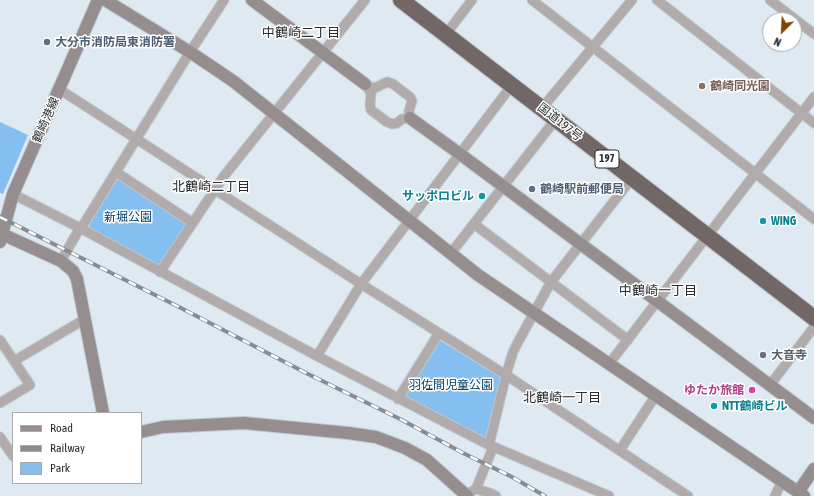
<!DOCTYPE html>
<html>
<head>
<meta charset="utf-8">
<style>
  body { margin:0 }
  #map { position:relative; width:814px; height:496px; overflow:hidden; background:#dfe9f1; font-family:"Asap Condensed",sans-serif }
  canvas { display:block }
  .legend { position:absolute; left:12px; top:412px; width:130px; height:72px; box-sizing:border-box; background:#fff; border:1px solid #aaabad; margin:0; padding:5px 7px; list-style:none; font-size:12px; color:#2a2d31 }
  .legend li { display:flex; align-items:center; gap:8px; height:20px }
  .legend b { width:20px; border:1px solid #aaabad }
  .north { position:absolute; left:762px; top:12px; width:40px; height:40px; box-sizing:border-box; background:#fff; border:1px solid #aaabad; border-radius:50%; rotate:204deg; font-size:11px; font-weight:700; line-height:16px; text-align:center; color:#2a2d31 }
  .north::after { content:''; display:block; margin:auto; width:14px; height:18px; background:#814301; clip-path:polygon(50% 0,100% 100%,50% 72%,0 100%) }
</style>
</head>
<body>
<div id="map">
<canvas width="814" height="496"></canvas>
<ul class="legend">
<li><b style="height:5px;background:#968d8e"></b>Road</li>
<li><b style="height:5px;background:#868c92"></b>Railway</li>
<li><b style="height:11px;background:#85bfef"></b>Park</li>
</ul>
<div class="north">N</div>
</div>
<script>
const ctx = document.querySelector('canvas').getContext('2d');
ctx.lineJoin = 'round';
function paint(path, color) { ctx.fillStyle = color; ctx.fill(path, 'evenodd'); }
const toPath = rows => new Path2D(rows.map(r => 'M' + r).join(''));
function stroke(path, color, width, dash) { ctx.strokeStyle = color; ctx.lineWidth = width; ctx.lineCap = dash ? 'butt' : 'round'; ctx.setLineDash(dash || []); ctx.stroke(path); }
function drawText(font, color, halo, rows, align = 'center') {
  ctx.font = font + ' "Asap Condensed","Noto Sans JP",sans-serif'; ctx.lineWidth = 3; ctx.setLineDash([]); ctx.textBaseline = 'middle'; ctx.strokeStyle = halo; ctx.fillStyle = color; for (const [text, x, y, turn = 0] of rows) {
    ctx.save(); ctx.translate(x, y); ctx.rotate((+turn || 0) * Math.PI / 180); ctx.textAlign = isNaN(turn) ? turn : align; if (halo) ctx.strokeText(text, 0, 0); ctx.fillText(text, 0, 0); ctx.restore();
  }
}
paint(toPath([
  [0,122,28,135,3,194,0,193],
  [120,179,186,221,186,225,161,264,157,266,90,228,89,225,115,180],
  [441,341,500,377,501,381,486,437,483,438,404,399,403,394,437,342]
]), '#85bfef');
const street = toPath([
  [532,0,814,219],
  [657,0,814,123],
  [770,0,814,34],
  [446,34,472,0],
  [387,82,393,84,410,97,412,101,409,111,410,118,402,119,397,123,392,124,387,122,371,110,370,105,371,93,365,84,370,87,375,88,387,82],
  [59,89,361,284,506,375,688,496],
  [542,108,632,0],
  [116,172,193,223],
  [13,194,80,228,317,356,487,444,609,496],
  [474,224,628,340],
  [451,253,556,119],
  [61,261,77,233,85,222,190,52,224,0],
  [160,272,224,176,365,0],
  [0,340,30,385,0,403],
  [317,356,361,284,512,85],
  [14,361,85,319],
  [609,364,814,97],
  [770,385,814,327],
  [398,399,439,333],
  [0,437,13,456],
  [489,445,506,375,513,352,518,342,551,282,632,178],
  [620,450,656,395],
  [476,489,493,447],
  [471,492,476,489,490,493,496,496],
  [775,496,782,481]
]);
const secondary = toPath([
  [105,0,190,52,233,81,478,275,804,496],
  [252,0,365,84],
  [410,118,460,154,814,418],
  [2,234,61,261,73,271,77,279,103,413],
  [0,242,13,194,98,0],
  [141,432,163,427,244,423,348,433,376,437,405,448,427,460,467,496],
  [798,492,814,469]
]);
const highway = toPath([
  [401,0,814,318]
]);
stroke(street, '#bec7ce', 11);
stroke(secondary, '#bec7ce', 14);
stroke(highway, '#bec7ce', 18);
stroke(street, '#b1abab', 9);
stroke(secondary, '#968d8e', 12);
stroke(highway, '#726667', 16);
const rail = toPath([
  [0,217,181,308,306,373,400,419,463,453,512,477,545,496]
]);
stroke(rail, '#868c92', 4);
stroke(rail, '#fff', 2.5, [8]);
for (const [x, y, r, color] of [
  [47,42,4,"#5c6f8a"],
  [702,86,4,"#8d6e63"],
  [532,189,4,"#5c6f8a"],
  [482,196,4,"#0f9aa8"],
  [763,221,4,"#0f9aa8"],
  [763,355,4,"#6b7280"],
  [752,390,4,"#d1479c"],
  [714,406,4,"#0f9aa8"]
]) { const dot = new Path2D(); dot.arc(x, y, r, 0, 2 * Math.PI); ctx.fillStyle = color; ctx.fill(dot); stroke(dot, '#fff', 1.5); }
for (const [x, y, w] of [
  [607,159,24]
]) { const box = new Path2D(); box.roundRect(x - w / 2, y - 9, w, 18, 3); ctx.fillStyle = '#fff'; ctx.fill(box); stroke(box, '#2a2d31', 1); }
drawText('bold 11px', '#2a2d31', null, [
  ["197",607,159]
]);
drawText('bold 12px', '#4e5e75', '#fff', [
  ["大分市消防局東消防署",55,42],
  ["鶴崎駅前郵便局",540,189]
], 'left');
drawText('bold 12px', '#785e54', '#fff', [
  ["鶴崎同光園",710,86]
], 'left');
drawText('12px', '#2a2d31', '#fff', [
  ["鶴崎港線",46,120,-66],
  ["国道197号",560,122,38]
]);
drawText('bold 12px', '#0d838f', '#fff', [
  ["サッポロビル",474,196,"right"],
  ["WING",771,221],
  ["NTT鶴崎ビル",722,406]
], 'left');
drawText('12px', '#00416a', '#fff', [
  ["新堀公園",128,217],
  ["羽佐間児童公園",451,385]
]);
drawText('bold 12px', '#5b616d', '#fff', [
  ["大音寺",771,355]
], 'left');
drawText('bold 12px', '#b23c85', '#fff', [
  ["ゆたか旅館",744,390]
], 'right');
drawText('13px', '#2a2d31', '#fff', [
  ["中鶴崎二丁目",301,33],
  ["北鶴崎二丁目",211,187],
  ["中鶴崎一丁目",658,291],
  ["北鶴崎一丁目",562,398]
]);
</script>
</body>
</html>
